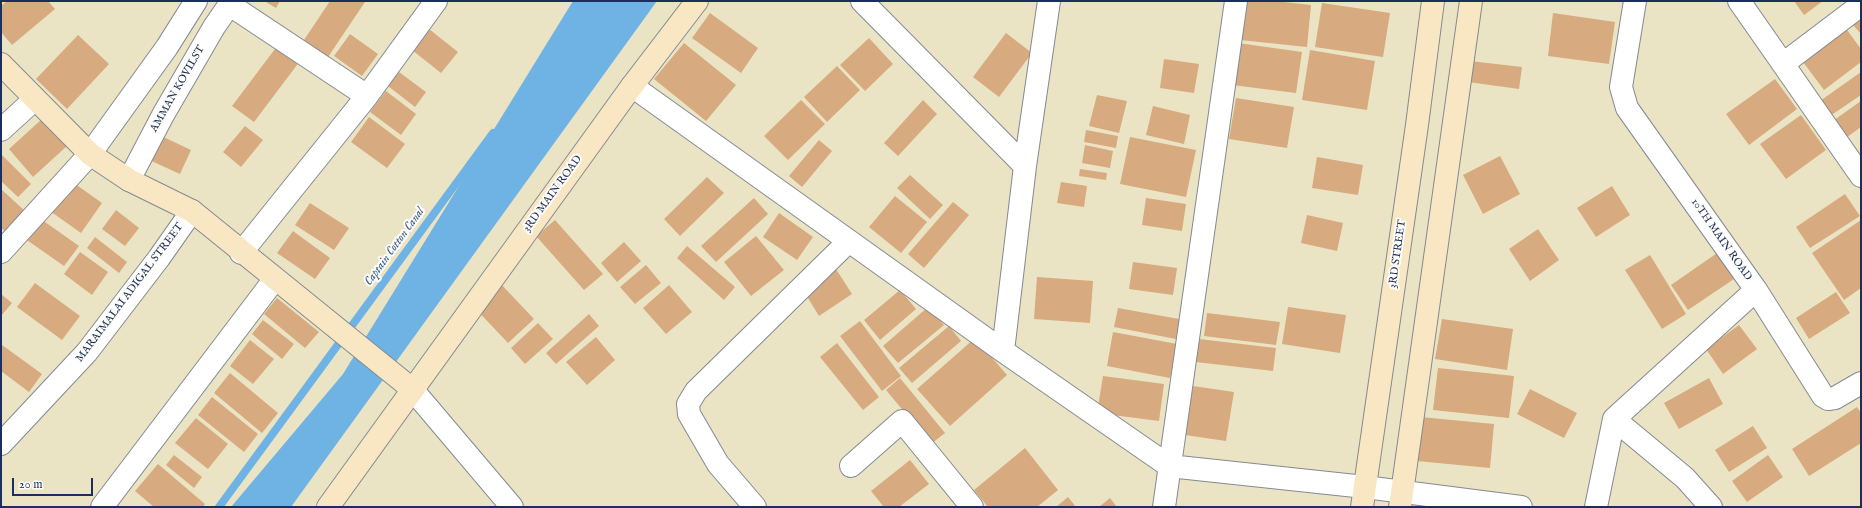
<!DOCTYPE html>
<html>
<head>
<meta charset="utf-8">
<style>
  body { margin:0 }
  #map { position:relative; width:1862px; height:508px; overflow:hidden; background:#ebe4c4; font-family:"IM FELL English",serif }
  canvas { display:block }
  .frame { position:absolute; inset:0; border:2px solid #1b2f5e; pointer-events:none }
  .scale { position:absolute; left:12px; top:478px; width:81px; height:18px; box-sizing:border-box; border:2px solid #1b2f5e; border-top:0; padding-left:5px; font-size:12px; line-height:14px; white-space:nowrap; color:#1b2f5e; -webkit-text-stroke:3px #fdfcf7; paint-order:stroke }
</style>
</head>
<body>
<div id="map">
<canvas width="1862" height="508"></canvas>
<div class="frame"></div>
<div class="scale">20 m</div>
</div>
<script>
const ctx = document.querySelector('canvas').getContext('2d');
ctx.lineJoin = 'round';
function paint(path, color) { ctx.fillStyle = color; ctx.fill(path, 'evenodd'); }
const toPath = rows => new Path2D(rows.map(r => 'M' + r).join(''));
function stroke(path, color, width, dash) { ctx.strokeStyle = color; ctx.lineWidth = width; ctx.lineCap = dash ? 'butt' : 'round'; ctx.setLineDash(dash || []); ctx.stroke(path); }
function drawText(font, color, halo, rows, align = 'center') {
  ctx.font = font + ' "IM FELL English",serif'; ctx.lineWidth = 4; ctx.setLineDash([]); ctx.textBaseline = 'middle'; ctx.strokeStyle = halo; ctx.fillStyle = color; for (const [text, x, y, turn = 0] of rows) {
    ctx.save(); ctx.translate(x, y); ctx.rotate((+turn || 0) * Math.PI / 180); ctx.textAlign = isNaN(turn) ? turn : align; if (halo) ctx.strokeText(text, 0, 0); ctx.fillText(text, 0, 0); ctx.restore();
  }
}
paint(toPath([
  [573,1,657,1,291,507,231,507,343,374]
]), '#6fb3e5');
stroke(toPath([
  [219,507,493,133]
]), '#6fb3e5', 8);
paint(toPath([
  [7,1,48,1,55,9,12,45,1,32,1,6],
  [264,1,280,1,276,8],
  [330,1,365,2,328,57,304,40],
  [1244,1,1275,1,1311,5,1307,47,1240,40],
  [1794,1,1823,1,1804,15],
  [1322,3,1390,13,1383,57,1315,47],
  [710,13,758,48,741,73,692,38],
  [1553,13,1615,22,1609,64,1548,56],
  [1861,19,1861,34,1853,25],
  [429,29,458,52,441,73,412,50],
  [1847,30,1861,49,1861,62,1824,90,1803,62],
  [1006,33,1032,53,999,97,973,77],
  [350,34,378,54,362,76,334,56],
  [78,35,109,64,67,109,36,79],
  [869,38,893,64,865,91,840,65],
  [684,43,736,85,706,121,654,79],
  [1238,43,1302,52,1296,93,1232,85],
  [278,45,300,61,254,122,232,106],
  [1310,50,1375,61,1367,110,1302,100],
  [1164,59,1199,64,1194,93,1160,88],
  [1470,61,1522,67,1519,89,1468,82],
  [837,66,860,90,827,122,804,97],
  [399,72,426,92,415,107,388,86],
  [1861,72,1861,95,1830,116,1820,101],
  [1775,79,1797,109,1749,145,1726,114],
  [386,91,416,114,401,135,370,112],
  [1097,95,1127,101,1119,133,1089,126],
  [1236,98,1294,107,1287,148,1229,139],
  [801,100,825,124,788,160,764,136],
  [923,100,937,114,898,156,884,143],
  [1861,101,1861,127,1843,140,1830,123],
  [1153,106,1190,115,1184,144,1146,135],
  [1801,115,1826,150,1786,179,1760,144],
  [369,117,405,144,387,168,351,142],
  [42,119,67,146,33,177,9,149],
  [245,126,263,140,241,167,223,152],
  [1086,130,1118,136,1116,148,1084,142],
  [157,134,191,150,180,174,145,158],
  [1130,137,1196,150,1186,197,1120,184],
  [819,140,832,151,802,187,789,176],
  [1085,145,1113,151,1110,168,1082,163],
  [1,154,31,184,18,197,1,181],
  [1500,156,1520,194,1483,214,1463,175],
  [1317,157,1363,165,1358,195,1312,188],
  [1080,169,1107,173,1106,180,1079,176],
  [910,175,943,205,930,219,897,188],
  [707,177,724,193,680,236,664,219],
  [71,181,102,203,81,233,50,211],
  [1061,182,1087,186,1084,207,1057,203],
  [1612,186,1630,215,1596,237,1577,208],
  [1,189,25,211,6,232,1,228],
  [1845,194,1860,216,1810,248,1796,227],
  [895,196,927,222,901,253,869,227],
  [754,198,768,214,716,262,701,246],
  [1146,198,1186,204,1182,231,1142,225],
  [953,202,969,215,924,268,908,254],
  [310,203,349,228,334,250,295,225],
  [116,210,139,228,125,246,102,229],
  [779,213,813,237,797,260,763,237],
  [1307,215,1343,223,1337,251,1301,243],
  [38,217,79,246,64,266,24,238],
  [555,220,603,274,584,290,536,236],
  [1861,220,1861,288,1844,300,1812,253],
  [1538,229,1559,260,1530,281,1509,249],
  [293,231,330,258,315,279,277,253],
  [756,236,784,270,751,296,724,262],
  [95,237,127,262,119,273,87,248],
  [624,242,641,261,617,282,601,263],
  [687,246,735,287,724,300,677,258],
  [1720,251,1737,277,1688,310,1671,285],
  [80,252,108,272,92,295,64,274],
  [1650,255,1686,314,1662,329,1625,270],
  [1133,262,1177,268,1173,295,1129,289],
  [646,265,661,283,635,304,620,287],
  [836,269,852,294,819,316,803,290],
  [1037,277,1093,281,1090,323,1034,319],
  [499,282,534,319,508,343,473,306],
  [35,283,80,316,62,340,17,307],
  [669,285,692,312,666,334,643,308],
  [900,290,916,309,880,340,864,320],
  [1836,292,1850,313,1809,339,1796,318],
  [1,294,12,303,1,316],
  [277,298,319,332,305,348,264,314],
  [928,307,944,325,898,363,883,346],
  [1288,307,1346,315,1340,353,1282,344],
  [1118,308,1179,319,1176,339,1114,327],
  [1207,313,1280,322,1276,345,1204,336],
  [589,314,599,326,556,364,546,353],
  [1442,319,1513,329,1507,370,1435,359],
  [263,320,294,344,282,359,252,334],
  [860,321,901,376,882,391,840,336],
  [538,323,553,339,525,364,511,348],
  [1739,325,1757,349,1723,374,1706,349],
  [949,326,961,341,912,383,899,368],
  [1113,332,1177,344,1170,378,1107,366],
  [596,337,615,360,587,385,566,362],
  [975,338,1007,375,950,426,917,389],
  [1199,339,1276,348,1273,371,1196,362],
  [250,340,274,359,253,384,230,366],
  [837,343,879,397,863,410,820,357],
  [2,345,42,374,29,392,1,371],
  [1438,368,1514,376,1509,418,1433,410],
  [230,373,278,413,262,433,214,393],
  [1103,376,1164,384,1159,421,1097,413],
  [900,378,945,433,931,444,886,390],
  [1709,378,1723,404,1679,429,1664,403],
  [1193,386,1234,392,1226,441,1185,435],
  [1530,389,1577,413,1564,438,1517,414],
  [212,397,258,434,244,452,198,415],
  [1857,407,1861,413,1861,443,1809,476,1792,449],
  [1421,417,1494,424,1490,468,1417,461],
  [196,418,228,444,208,469,175,443],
  [1753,426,1767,448,1729,472,1715,450],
  [1025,448,1058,490,1037,507,988,507,974,490],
  [174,455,202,477,194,488,166,465],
  [1768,455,1783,477,1747,502,1732,481],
  [910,460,929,484,899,507,884,507,871,491],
  [158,464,205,504,203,507,154,507,135,491],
  [1068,497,1076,507,1056,507],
  [1110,498,1117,507,1099,507]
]), '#d7aa7f');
const street = toPath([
  [862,1,1025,166],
  [1739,1,1783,64,1861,5],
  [230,5,367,96],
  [1783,64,1861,176],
  [632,86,1003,351,1169,466,1365,487,1521,507],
  [1,130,35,99],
  [129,180,163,115,214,27,232,1],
  [1,252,90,154,167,47,196,1],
  [241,253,367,96,436,1],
  [1756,290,1823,396,1828,399,1835,398,1861,383],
  [1003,351,1025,166,1049,1],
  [412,389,512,507],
  [1614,419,1685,478,1711,507],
  [1,444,87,352,159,258,192,211],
  [851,466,902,421,972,507],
  [102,507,274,280],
  [755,507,718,464,689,414,688,404,696,391,849,241],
  [1164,507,1236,1],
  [1596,507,1614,419,1756,290,1627,108,1621,87,1635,1]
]);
const secondary = toPath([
  [1,64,90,154,129,180,192,211,412,389],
  [328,507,632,86,697,1],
  [1362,507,1417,125,1433,1],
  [1400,507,1471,1]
]);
stroke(street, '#838a91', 24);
stroke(secondary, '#838a91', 24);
stroke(street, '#fff', 22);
stroke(secondary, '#f9e7c3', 22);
drawText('11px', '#1b2f5e', '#fdfcf7', [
  ["AMMAN KOVILST",178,89,-60],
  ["3RD MAIN ROAD",553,194,-54],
  ["10TH MAIN ROAD",1721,240,55],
  ["3RD STREET",1398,254,-82],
  ["MARAIMALAI ADIGAL STREET",130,293,-53]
]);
drawText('italic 12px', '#385d8d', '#fdfcf7', [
  ["Captain Cotton Canal",395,247,-54]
]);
</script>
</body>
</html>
